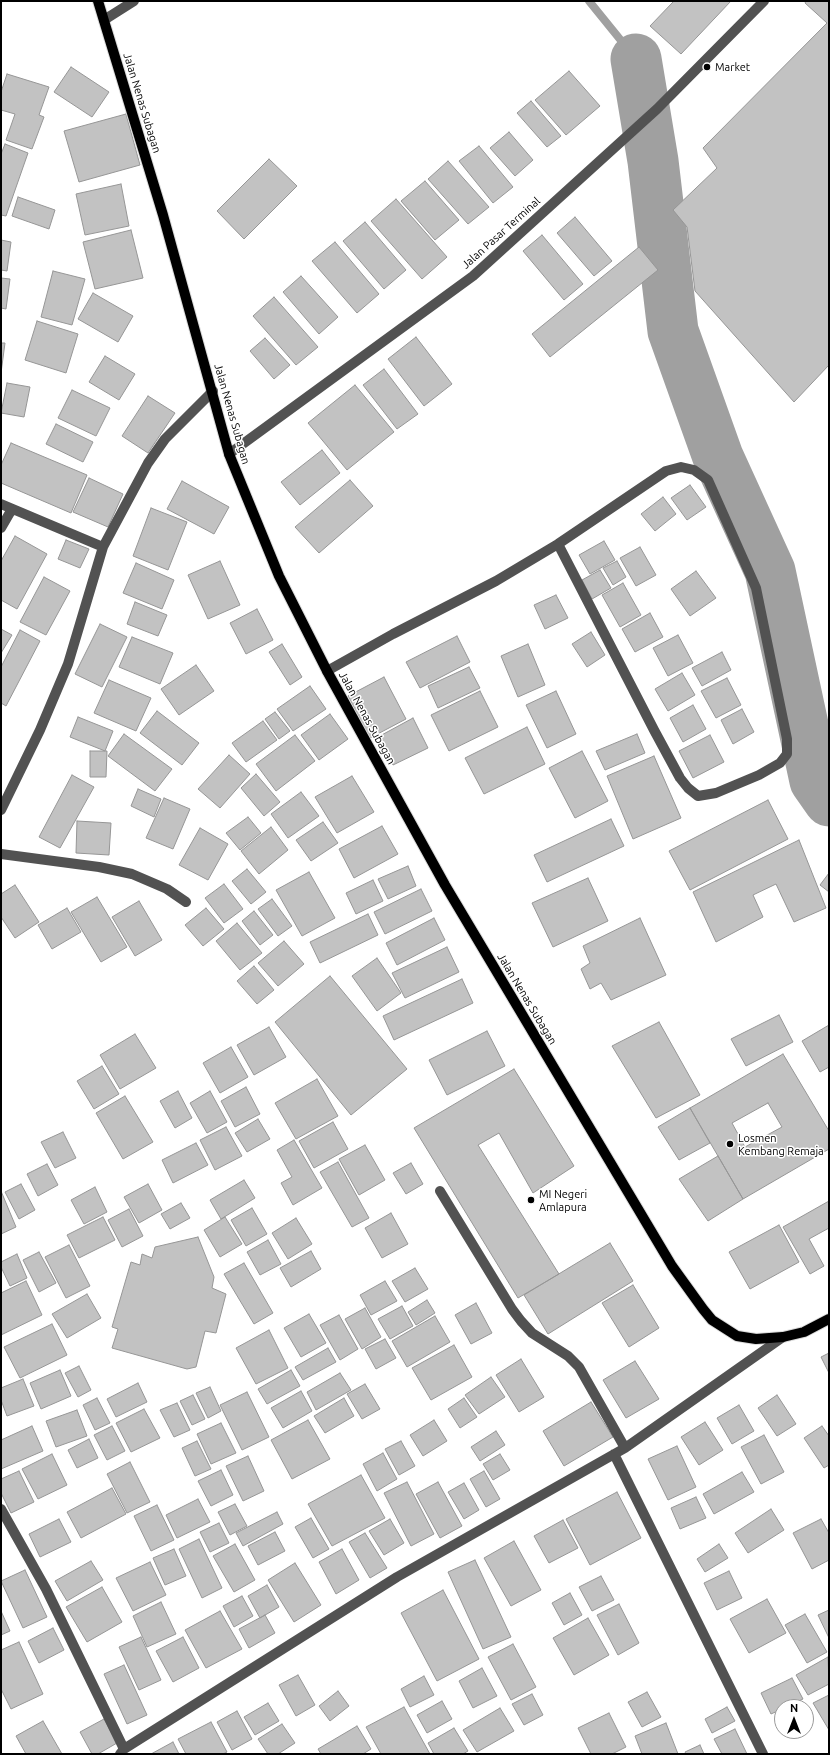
<!DOCTYPE html>
<html>
<head>
<meta charset="utf-8">
<style>
  body { margin:0 }
  #map { position:relative; width:830px; height:1755px; overflow:hidden; background:#fff; font-family:Ubuntu,sans-serif }
  canvas { display:block }
  .frame { position:absolute; inset:0; border:2px solid #000; pointer-events:none }
  .north { position:absolute; left:774px; top:1699px; width:40px; height:40px; box-sizing:border-box; background:#fff; border:1px solid #999; border-radius:50%; rotate:0deg; font-size:11px; font-weight:700; line-height:16px; text-align:center; color:#000 }
  .north::after { content:''; display:block; margin:auto; width:14px; height:18px; background:#000; clip-path:polygon(50% 0,100% 100%,50% 72%,0 100%) }
</style>
</head>
<body>
<div id="map">
<canvas width="830" height="1755"></canvas>
<div class="frame"></div>
<div class="north">N</div>
</div>
<script>
const ctx = document.querySelector('canvas').getContext('2d');
ctx.lineJoin = 'round';
const toPath = rows => new Path2D(rows.map(r => 'M' + r).join(''));
function stroke(path, color, width, dash) { ctx.strokeStyle = color; ctx.lineWidth = width; ctx.lineCap = dash ? 'butt' : 'round'; ctx.setLineDash(dash || []); ctx.stroke(path); }
function paint(path, color) { ctx.fillStyle = color; ctx.fill(path, 'evenodd'); }
function drawText(font, color, halo, rows, align = 'center') {
  ctx.font = font + ' Ubuntu,sans-serif'; ctx.lineWidth = 3; ctx.setLineDash([]); ctx.textBaseline = 'middle'; ctx.strokeStyle = halo; ctx.fillStyle = color; for (const [text, x, y, turn = 0] of rows) {
    ctx.save(); ctx.translate(x, y); ctx.rotate((+turn || 0) * Math.PI / 180); ctx.textAlign = isNaN(turn) ? turn : align; if (halo) ctx.strokeText(text, 0, 0); ctx.fillText(text, 0, 0); ctx.restore();
  }
}
stroke(toPath([
  [589,1,636,59]
]), '#a0a0a0', 8);
stroke(toPath([
  [636,59,653,161,673,331,718,457,770,571,815,781,829,801]
]), '#a0a0a0', 51);
const building = toPath([
  [674,1,731,1,681,54,650,26,674,1],
  [806,1,829,1,829,365,794,402,695,291,687,227,673,210,717,168,703,148,827,23,805,3,806,1],
  [71,67,109,92,92,117,54,92,71,67],
  [569,71,600,106,566,135,535,100,569,71],
  [7,74,49,87,39,115,44,117,32,149,6,140,15,114,1,110,1,92,7,74],
  [531,101,561,136,547,147,517,113,531,101],
  [126,114,140,165,79,182,64,131,126,114],
  [509,132,533,160,515,176,490,148,509,132],
  [5,144,28,153,6,216,1,215,1,154,5,144],
  [479,146,513,187,493,203,459,161,479,146],
  [269,159,297,186,244,239,217,211,269,159],
  [448,161,489,207,468,224,428,179,448,161],
  [425,181,459,220,435,240,401,201,425,181],
  [121,184,129,226,85,235,76,194,121,184],
  [18,197,55,210,49,229,12,216,18,197],
  [396,199,447,257,422,279,371,221,396,199],
  [575,217,612,261,594,276,557,233,575,217],
  [365,222,406,270,384,289,343,241,365,222],
  [131,230,143,278,95,289,83,242,131,230],
  [542,235,583,284,564,300,523,251,542,235],
  [1,240,11,242,7,271,1,270,1,240],
  [335,242,379,294,357,313,312,261,335,242],
  [639,247,658,270,550,357,532,334,639,247],
  [53,271,85,279,72,325,41,317,53,271],
  [301,276,338,317,319,334,283,292,301,276],
  [1,278,10,279,6,309,1,308,1,278],
  [93,293,133,316,118,342,78,319,93,293],
  [274,297,318,347,296,365,253,316,274,297],
  [37,321,78,334,66,373,25,360,37,321],
  [416,337,452,384,424,406,388,359,416,337],
  [265,338,290,365,274,379,250,351,265,338],
  [1,343,5,343,1,373,1,343],
  [105,356,135,374,119,400,89,382,105,356],
  [384,369,418,414,397,429,363,385,384,369],
  [7,383,30,387,24,417,1,413,7,383],
  [355,385,394,432,347,470,308,423,355,385],
  [72,390,110,408,96,436,58,418,72,390],
  [148,396,175,413,148,453,122,436,148,396],
  [56,424,93,442,83,462,46,444,56,424],
  [11,443,87,475,71,513,1,483,1,465,11,443],
  [322,450,340,473,300,505,281,482,322,450],
  [89,478,123,494,108,527,73,512,89,478],
  [350,480,373,506,319,553,295,527,350,480],
  [182,481,229,507,214,534,167,509,182,481],
  [690,485,706,507,687,520,671,498,690,485],
  [663,497,676,514,655,531,641,514,663,497],
  [151,508,187,522,168,570,133,556,151,508],
  [15,536,47,554,17,609,1,600,1,561,15,536],
  [66,540,89,549,80,568,58,559,66,540],
  [604,541,615,560,590,574,579,555,604,541],
  [640,547,656,575,636,586,620,558,640,547],
  [220,561,240,605,208,619,188,575,220,561],
  [617,561,626,577,613,585,603,568,617,561],
  [136,563,174,580,162,609,123,593,136,563],
  [600,570,611,588,592,599,582,580,600,570],
  [696,571,716,598,690,616,671,589,696,571],
  [44,577,70,591,46,635,20,622,44,577],
  [623,583,641,615,620,627,602,595,623,583],
  [556,595,568,618,545,629,534,605,556,595],
  [135,602,167,615,158,636,127,624,135,602],
  [257,609,273,640,246,654,230,623,257,609],
  [650,613,663,637,635,652,622,629,650,613],
  [100,624,127,637,102,687,75,674,100,624],
  [1,629,12,635,1,653,1,629],
  [20,630,40,641,6,706,1,703,1,667,20,630],
  [591,632,605,655,587,667,572,644,591,632],
  [678,635,693,663,668,676,653,648,678,635],
  [457,636,470,662,420,688,406,662,457,636],
  [132,637,173,653,160,684,119,667,132,637],
  [282,644,302,677,290,685,269,652,282,644],
  [528,644,545,685,518,697,501,656,528,644],
  [722,652,731,670,702,686,692,668,722,652],
  [196,665,214,691,179,715,161,689,196,665],
  [469,667,480,688,438,708,428,686,469,667],
  [682,673,695,695,668,711,655,689,682,673],
  [384,677,406,719,370,738,348,696,384,677],
  [727,678,741,705,716,718,701,691,727,678],
  [109,680,151,698,136,731,94,713,109,680],
  [310,686,326,709,293,731,277,709,310,686],
  [480,691,498,727,449,751,431,715,480,691],
  [556,691,576,734,547,748,526,705,556,691],
  [693,705,706,729,683,742,670,718,693,705],
  [742,709,754,732,733,744,721,720,742,709],
  [157,711,199,743,182,765,140,733,157,711],
  [275,712,290,731,279,739,265,719,275,712],
  [330,714,348,739,319,760,301,735,330,714],
  [78,717,113,731,105,751,70,737,78,717],
  [413,718,428,748,393,765,378,737,413,718],
  [263,721,277,740,246,762,232,743,263,721],
  [527,727,545,764,484,794,465,758,527,727],
  [124,734,172,769,155,791,108,756,124,734],
  [637,734,645,753,605,770,596,751,637,734],
  [295,735,315,761,276,791,256,764,295,735],
  [710,735,724,762,693,778,679,751,710,735],
  [90,751,107,751,106,777,90,777,90,751],
  [582,751,608,801,575,818,549,768,582,751],
  [229,755,250,774,220,808,198,789,229,755],
  [654,756,681,818,633,839,607,776,654,756],
  [256,774,280,802,264,816,241,788,256,774],
  [72,775,94,787,60,848,39,837,72,775],
  [352,776,374,812,337,833,315,797,352,776],
  [138,789,161,799,154,817,131,806,138,789],
  [301,792,319,816,288,838,271,814,301,792],
  [164,798,190,809,173,849,146,838,164,798],
  [768,800,788,839,690,890,669,851,768,800],
  [248,817,261,833,240,850,226,833,248,817],
  [611,819,624,846,547,882,534,855,611,819],
  [77,821,111,823,109,855,76,853,77,821],
  [323,822,338,843,311,861,296,840,323,822],
  [382,826,398,854,354,878,339,849,382,826],
  [271,827,288,850,259,874,241,851,271,827],
  [200,828,228,844,208,880,179,865,200,828],
  [799,840,826,908,794,922,776,884,753,895,763,917,716,942,693,892,799,840],
  [408,866,416,886,388,899,378,879,408,866],
  [247,869,266,892,251,904,232,881,247,869],
  [309,872,335,918,302,936,276,890,309,872],
  [829,873,829,892,820,885,829,873],
  [588,878,608,921,553,947,532,903,588,878],
  [373,880,383,901,356,914,346,893,373,880],
  [224,884,243,909,224,923,205,898,224,884],
  [15,885,39,922,15,938,1,917,1,894,15,885],
  [421,889,432,911,385,934,374,912,421,889],
  [97,897,127,947,101,962,71,912,97,897],
  [272,899,292,926,278,936,258,909,272,899],
  [139,901,162,940,135,956,112,917,139,901],
  [67,908,81,932,52,949,38,925,67,908],
  [206,908,224,929,203,946,185,925,206,908],
  [254,911,273,935,260,945,242,921,254,911],
  [368,914,378,935,320,963,310,942,368,914],
  [434,918,445,940,397,965,386,943,434,918],
  [640,918,666,975,611,1000,601,983,590,989,581,969,590,963,583,946,640,918],
  [237,923,262,953,240,970,216,941,237,923],
  [284,941,304,964,278,986,258,963,284,941],
  [447,947,459,972,405,998,392,973,447,947],
  [377,958,401,993,377,1011,352,976,377,958],
  [254,966,274,990,257,1004,237,981,254,966],
  [330,976,407,1069,351,1115,275,1022,330,976],
  [462,979,473,1003,394,1040,383,1016,462,979],
  [779,1015,793,1042,746,1066,731,1039,779,1015],
  [659,1022,700,1095,656,1118,612,1046,659,1022],
  [829,1025,829,1067,820,1072,802,1041,829,1025],
  [269,1027,286,1057,254,1075,237,1045,269,1027],
  [487,1031,505,1066,447,1095,429,1060,487,1031],
  [135,1034,156,1068,120,1089,100,1055,135,1034],
  [231,1047,248,1077,220,1093,203,1063,231,1047],
  [783,1054,829,1131,829,1149,743,1199,690,1108,783,1054],
  [768,1103,782,1127,745,1147,732,1123,768,1103],
  [102,1066,119,1094,94,1109,77,1081,102,1066],
  [514,1069,574,1166,533,1193,499,1133,478,1145,559,1274,518,1298,414,1128,514,1069],
  [317,1079,338,1116,296,1139,275,1103,317,1079],
  [246,1087,260,1114,235,1127,221,1101,246,1087],
  [178,1091,192,1118,175,1128,160,1101,178,1091],
  [210,1091,227,1122,207,1133,190,1103,210,1091],
  [125,1096,153,1142,123,1159,96,1113,125,1096],
  [690,1108,710,1143,679,1160,658,1127,690,1108],
  [258,1119,270,1139,247,1152,235,1133,258,1119],
  [333,1122,348,1149,314,1168,299,1141,333,1122],
  [226,1127,242,1156,215,1170,200,1140,226,1127],
  [63,1132,76,1158,55,1168,41,1142,63,1132],
  [294,1140,322,1188,293,1205,281,1183,292,1177,277,1150,294,1140],
  [196,1143,208,1165,173,1183,162,1160,196,1143],
  [365,1145,385,1180,359,1195,339,1159,365,1145],
  [718,1156,743,1199,708,1221,679,1179,718,1156],
  [338,1162,369,1218,352,1227,320,1172,338,1162],
  [411,1163,423,1184,406,1194,393,1173,411,1163],
  [47,1164,58,1185,38,1196,27,1174,47,1164],
  [244,1180,255,1198,221,1219,210,1200,244,1180],
  [21,1184,35,1210,19,1219,5,1192,21,1184],
  [148,1184,162,1210,139,1223,124,1197,148,1184],
  [95,1187,107,1212,84,1224,71,1200,95,1187],
  [1,1191,16,1227,1,1234,1,1191],
  [829,1201,829,1228,809,1239,824,1266,810,1274,783,1227,829,1201],
  [181,1203,190,1218,170,1229,161,1214,181,1203],
  [252,1208,267,1234,246,1246,231,1220,252,1208],
  [129,1209,143,1236,122,1247,108,1220,129,1209],
  [391,1213,408,1244,382,1258,365,1228,391,1213],
  [103,1217,115,1240,79,1258,67,1235,103,1217],
  [225,1217,242,1244,220,1257,204,1230,225,1217],
  [296,1218,312,1244,288,1259,272,1233,296,1218],
  [779,1225,799,1262,750,1289,729,1252,779,1225],
  [198,1237,214,1277,212,1288,226,1294,216,1333,205,1331,196,1367,187,1369,112,1348,118,1329,112,1327,131,1262,140,1265,142,1254,152,1258,155,1247,198,1237],
  [268,1240,281,1264,260,1275,247,1252,268,1240],
  [610,1243,633,1281,548,1334,524,1295,610,1243],
  [69,1245,90,1286,66,1298,45,1257,69,1245],
  [311,1251,321,1269,291,1287,280,1268,311,1251],
  [39,1252,56,1283,39,1292,23,1260,39,1252],
  [17,1254,27,1278,10,1286,1,1267,1,1262,17,1254],
  [244,1263,273,1313,254,1324,224,1274,244,1263],
  [415,1268,428,1289,405,1302,392,1281,415,1268],
  [26,1281,42,1315,1,1335,1,1293,26,1281],
  [385,1281,397,1301,371,1315,360,1295,385,1281],
  [633,1285,659,1328,629,1347,602,1303,633,1285],
  [87,1294,101,1318,67,1338,52,1314,87,1294],
  [427,1300,435,1313,416,1325,408,1312,427,1300],
  [476,1303,492,1333,471,1344,455,1315,476,1303],
  [402,1306,413,1326,390,1339,378,1319,402,1306],
  [365,1308,381,1337,362,1349,345,1319,365,1308],
  [309,1314,326,1343,301,1357,284,1328,309,1314],
  [339,1315,358,1349,340,1360,320,1325,339,1315],
  [435,1316,450,1342,407,1367,392,1341,435,1316],
  [52,1324,67,1355,20,1378,4,1347,52,1324],
  [269,1330,288,1368,256,1384,236,1348,269,1330],
  [385,1339,396,1358,376,1369,365,1349,385,1339],
  [454,1345,472,1377,431,1400,412,1368,454,1345],
  [328,1348,336,1362,303,1380,295,1367,328,1348],
  [829,1353,829,1373,821,1357,829,1353],
  [521,1359,544,1397,519,1412,496,1375,521,1359],
  [635,1361,659,1399,626,1418,603,1380,635,1361],
  [79,1366,91,1390,78,1397,65,1373,79,1366],
  [60,1370,71,1396,41,1409,30,1383,60,1370],
  [291,1370,300,1386,267,1404,258,1389,291,1370],
  [340,1373,351,1390,316,1410,307,1392,340,1373],
  [491,1377,505,1397,479,1414,465,1395,491,1377],
  [23,1379,34,1406,7,1416,1,1400,1,1388,23,1379],
  [138,1383,147,1402,116,1417,107,1399,138,1383],
  [365,1384,380,1409,362,1419,347,1394,365,1384],
  [210,1387,221,1411,208,1418,196,1393,210,1387],
  [301,1391,312,1411,283,1428,271,1408,301,1391],
  [247,1392,269,1437,242,1450,220,1405,247,1392],
  [193,1395,205,1419,192,1425,180,1401,193,1395],
  [777,1395,796,1424,777,1436,758,1408,777,1395],
  [97,1398,110,1423,95,1430,83,1405,97,1398],
  [344,1398,354,1416,325,1433,314,1416,344,1398],
  [464,1398,477,1417,460,1428,448,1409,464,1398],
  [591,1402,613,1437,564,1466,543,1431,591,1402],
  [177,1403,190,1430,174,1437,160,1410,177,1403],
  [739,1405,754,1431,732,1444,717,1418,739,1405],
  [144,1409,160,1438,131,1452,116,1423,144,1409],
  [77,1410,87,1436,56,1447,46,1421,77,1410],
  [308,1420,330,1459,292,1479,271,1440,308,1420],
  [434,1420,447,1441,423,1456,410,1435,434,1420],
  [705,1422,723,1450,699,1465,681,1437,705,1422],
  [221,1423,236,1453,211,1464,197,1434,221,1423],
  [32,1426,43,1451,1,1469,1,1440,32,1426],
  [112,1426,125,1451,107,1460,94,1435,112,1426],
  [822,1426,829,1436,829,1465,824,1468,804,1438,822,1426],
  [496,1431,505,1445,480,1461,471,1447,496,1431],
  [764,1435,784,1472,761,1484,741,1447,764,1435],
  [89,1439,98,1458,77,1468,68,1450,89,1439],
  [197,1441,211,1469,195,1476,182,1448,197,1441],
  [401,1441,415,1466,399,1475,385,1449,401,1441],
  [677,1446,696,1487,668,1500,648,1459,677,1446],
  [383,1453,397,1479,377,1491,363,1464,383,1453],
  [52,1454,67,1485,38,1499,22,1469,52,1454],
  [500,1454,510,1470,493,1480,483,1464,500,1454],
  [248,1456,264,1491,243,1501,226,1466,248,1456],
  [130,1462,150,1502,127,1513,107,1474,130,1462],
  [221,1470,233,1495,211,1506,198,1481,221,1470],
  [19,1471,34,1502,11,1513,1,1493,1,1479,19,1471],
  [484,1471,500,1499,486,1507,470,1479,484,1471],
  [742,1472,754,1492,714,1514,703,1494,742,1472],
  [361,1475,385,1518,332,1546,308,1504,361,1475],
  [407,1482,434,1534,411,1546,384,1493,407,1482],
  [438,1482,462,1526,440,1538,416,1494,438,1482],
  [464,1483,479,1510,464,1519,448,1492,464,1483],
  [112,1488,126,1514,81,1538,67,1512,112,1488],
  [617,1492,641,1538,590,1565,566,1519,617,1492],
  [696,1497,706,1518,680,1529,671,1508,696,1497],
  [198,1499,210,1522,177,1538,166,1515,198,1499],
  [235,1504,247,1526,230,1535,218,1512,235,1504],
  [157,1505,174,1540,151,1551,134,1516,157,1505],
  [771,1509,784,1530,748,1553,735,1533,771,1509],
  [277,1512,283,1524,243,1546,236,1533,277,1512],
  [311,1518,329,1549,313,1558,295,1527,311,1518],
  [59,1519,71,1542,40,1557,29,1534,59,1519],
  [390,1519,404,1543,384,1555,369,1531,390,1519],
  [821,1519,829,1533,829,1560,812,1569,793,1533,821,1519],
  [563,1520,578,1548,549,1563,534,1536,563,1520],
  [219,1523,229,1543,210,1552,200,1532,219,1523],
  [275,1532,285,1551,258,1565,248,1546,275,1532],
  [365,1533,387,1568,370,1578,349,1542,365,1533],
  [199,1539,222,1588,202,1598,179,1549,199,1539],
  [514,1541,541,1590,511,1606,484,1558,514,1541],
  [235,1544,255,1580,234,1592,213,1556,235,1544],
  [719,1544,728,1558,705,1572,697,1559,719,1544],
  [174,1549,186,1576,165,1585,153,1558,174,1549],
  [342,1549,359,1580,336,1594,319,1562,342,1549],
  [475,1560,511,1637,483,1649,448,1572,475,1560],
  [91,1561,103,1580,67,1601,55,1581,91,1561],
  [150,1562,166,1595,133,1611,116,1578,150,1562],
  [295,1563,321,1605,294,1622,268,1580,295,1563],
  [25,1570,47,1617,23,1628,1,1581,25,1570],
  [729,1571,742,1598,717,1610,704,1583,729,1571],
  [601,1576,614,1600,592,1611,579,1587,601,1576],
  [267,1585,279,1607,260,1618,248,1596,267,1585],
  [102,1587,122,1622,87,1642,66,1607,102,1587],
  [443,1590,479,1659,437,1681,401,1613,443,1590],
  [570,1593,582,1615,564,1625,552,1603,570,1593],
  [242,1596,253,1616,234,1627,223,1606,242,1596],
  [767,1599,786,1633,749,1653,730,1619,767,1599],
  [161,1602,176,1634,147,1647,133,1616,161,1602],
  [619,1604,639,1643,618,1655,597,1615,619,1604],
  [829,1610,829,1638,818,1615,829,1610],
  [1,1611,10,1631,1,1635,1,1611],
  [220,1611,242,1649,206,1668,185,1630,220,1611],
  [805,1614,827,1652,807,1663,785,1625,805,1614],
  [265,1615,275,1633,249,1648,239,1629,265,1615],
  [588,1618,609,1655,574,1675,553,1638,588,1618],
  [53,1628,64,1650,39,1663,28,1641,53,1628],
  [141,1637,161,1680,139,1690,119,1647,141,1637],
  [183,1637,199,1668,173,1682,156,1651,183,1637],
  [19,1642,43,1694,11,1709,1,1689,1,1650,19,1642],
  [513,1644,536,1687,511,1700,488,1657,513,1644],
  [828,1657,829,1684,808,1695,796,1675,828,1657],
  [124,1665,147,1715,127,1724,104,1674,124,1665],
  [482,1668,497,1696,473,1708,459,1681,482,1668],
  [298,1675,315,1705,296,1716,279,1685,298,1675],
  [424,1676,434,1695,410,1707,401,1689,424,1676],
  [792,1678,803,1699,786,1707,782,1707,782,1709,771,1714,761,1693,792,1678],
  [338,1691,349,1706,330,1721,319,1706,338,1691],
  [647,1692,661,1717,642,1727,628,1702,647,1692],
  [532,1694,543,1715,524,1725,512,1704,532,1694],
  [829,1695,829,1730,813,1703,829,1695],
  [442,1701,452,1719,427,1733,417,1715,442,1701],
  [268,1703,279,1721,255,1735,244,1717,268,1703],
  [404,1707,430,1754,381,1754,366,1727,404,1707],
  [727,1707,735,1721,712,1733,705,1719,727,1707],
  [500,1708,514,1731,477,1752,463,1730,500,1708],
  [237,1711,252,1739,232,1750,217,1722,237,1711],
  [609,1713,626,1747,612,1754,591,1754,578,1728,609,1713],
  [104,1719,117,1743,98,1754,92,1754,80,1732,104,1719],
  [43,1721,62,1754,26,1754,16,1736,43,1721],
  [211,1722,227,1752,223,1754,186,1754,178,1739,211,1722],
  [666,1723,678,1754,642,1754,635,1736,666,1723],
  [282,1724,295,1743,278,1754,268,1754,258,1739,282,1724],
  [357,1726,371,1749,363,1754,321,1754,318,1749,357,1726],
  [454,1728,468,1751,463,1754,434,1754,428,1743,454,1728],
  [735,1729,747,1754,722,1754,714,1739,735,1729],
  [173,1742,179,1754,151,1754,173,1742],
  [700,1745,704,1754,686,1754,685,1752,700,1745]
]);
paint(building, '#c2c2c2');
stroke(building, '#969696', 1);
const major = toPath([
  [98,1,163,215,229,454,279,576,327,671,445,885,672,1266,703,1309,712,1320,737,1336,756,1339,783,1337,804,1332,829,1319]
]);
stroke(major, '#dbdbdb', 12);
stroke(toPath([
  [104,20,134,1],
  [229,454,473,276,657,109,764,1],
  [1,504,103,547,148,463,165,439,213,391],
  [1,528,12,509],
  [327,671,393,634,496,581,558,544,666,471,681,467,694,470,708,480,756,588,787,739,787,754,780,763,759,775,716,793,698,796,688,788,680,778,654,730,558,544],
  [1,810,40,730,68,664,103,547],
  [1,854,99,867,132,874,167,889,186,902],
  [440,1191,512,1309,521,1321,532,1333,568,1356,579,1367,625,1448],
  [614,1454,763,1754],
  [1,1509,46,1589,124,1749],
  [120,1754,124,1749,397,1577,625,1448,783,1337]
]), '#525252', 10);
stroke(major, '#000', 10);
for (const [x, y, r, color] of [
  [707,67,4,"#000"],
  [730,1144,4,"#000"],
  [531,1200,4,"#000"]
]) { const dot = new Path2D(); dot.arc(x, y, r, 0, 2 * Math.PI); ctx.fillStyle = color; ctx.fill(dot); stroke(dot, '#fff', 1.5); }
drawText('11px', '#000', '#fff', [
  ["Market",715,67],
  ["Losmen",738,1138],
  ["Kembang Remaja",738,1151],
  ["MI Negeri",539,1194],
  ["Amlapura",539,1207]
], 'left');
drawText('11px', '#000', '#fff', [
  ["Jalan Nenas Subagan",142,103,73],
  ["Jalan Pasar Terminal",501,233,-42],
  ["Jalan Nenas Subagan",232,414,74],
  ["Jalan Nenas Subagan",367,718,61],
  ["Jalan Nenas Subagan",527,999,59]
]);
</script>
</body>
</html>
